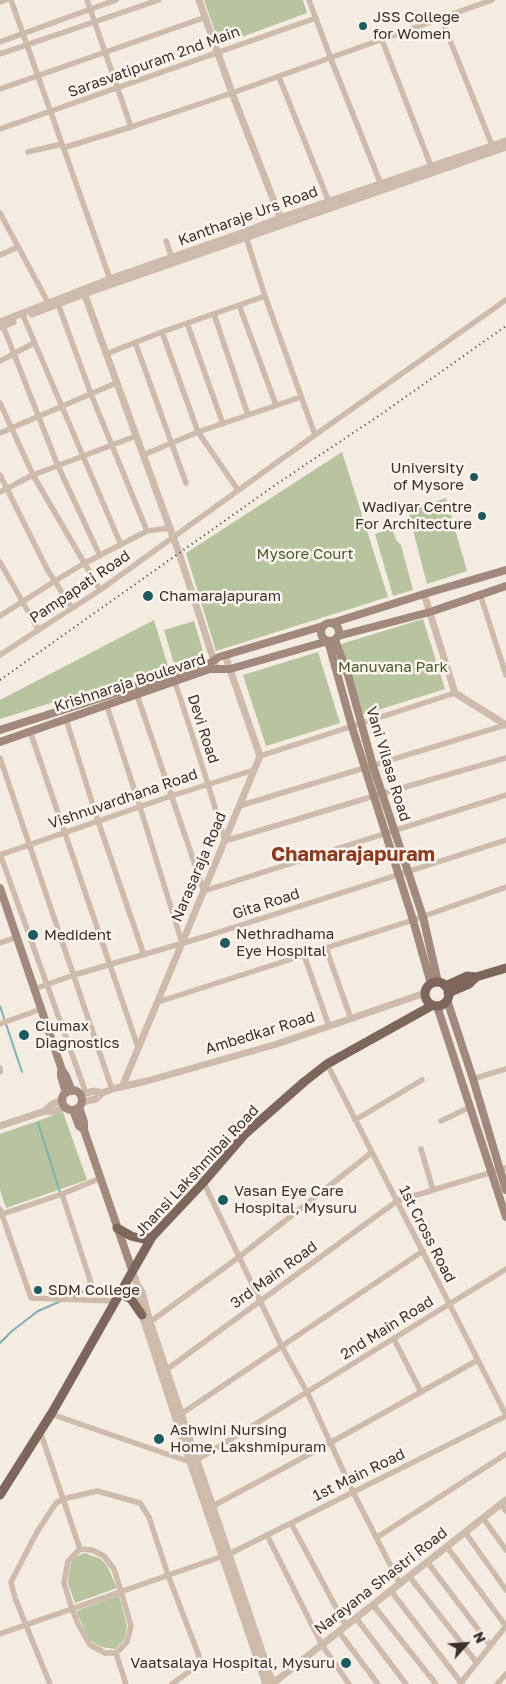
<!DOCTYPE html>
<html>
<head>
<meta charset="utf-8">
<style>
  body { margin:0 }
  #map { position:relative; width:506px; height:1684px; overflow:hidden; background:#f4ebe1; font-family:"Golos Text",sans-serif }
  canvas { display:block }
  .north { position:absolute; left:441px; top:1619px; width:50px; height:50px; -webkit-text-stroke:4px #fbf5ee; paint-order:stroke; rotate:64deg; font-size:14px; font-weight:700; line-height:20px; text-align:center; color:#3b302b }
  .north::after { content:''; display:block; margin:auto; width:18px; height:22px; background:#3b302b; clip-path:polygon(50% 0,100% 100%,50% 72%,0 100%) }
</style>
</head>
<body>
<div id="map">
<canvas width="506" height="1684"></canvas>
<div class="north">N</div>
</div>
<script>
const ctx = document.querySelector('canvas').getContext('2d');
ctx.lineJoin = 'round';
function paint(path, color) { ctx.fillStyle = color; ctx.fill(path, 'evenodd'); }
const toPath = rows => new Path2D(rows.map(r => 'M' + r).join(''));
function stroke(path, color, width, dash) { ctx.strokeStyle = color; ctx.lineWidth = width; ctx.lineCap = dash ? 'butt' : 'round'; ctx.setLineDash(dash || []); ctx.stroke(path); }
function drawText(font, color, halo, rows, align = 'center') {
  ctx.font = font + ' "Golos Text",sans-serif'; ctx.lineWidth = 5; ctx.setLineDash([]); ctx.textBaseline = 'middle'; ctx.strokeStyle = halo; ctx.fillStyle = color; for (const [text, x, y, turn = 0] of rows) {
    ctx.save(); ctx.translate(x, y); ctx.rotate((+turn || 0) * Math.PI / 180); ctx.textAlign = isNaN(turn) ? turn : align; if (halo) ctx.strokeText(text, 0, 0); ctx.fillText(text, 0, 0); ctx.restore();
  }
}
paint(toPath([
  [204,0,303,0,307,13,220,45],
  [342,452,388,597,216,651,186,553],
  [446,498,467,571,427,584,408,511],
  [392,528,396,540,401,545,413,590,393,596,375,534],
  [423,619,445,689,362,715,341,644],
  [154,620,168,666,0,719,0,700],
  [194,621,204,655,174,664,164,630],
  [318,652,340,723,266,746,243,675],
  [63,1112,87,1180,6,1208,0,1190,0,1134],
  [84,1553,101,1559,107,1566,117,1588,75,1603,68,1583,69,1572,72,1559],
  [119,1595,127,1626,125,1639,115,1649,101,1647,89,1640,76,1611]
]), '#b8c4a0');
stroke(toPath([
  [0,1006,22,1072],
  [38,1123,60,1192],
  [70,1298,86,1290,88,1283],
  [0,1343,12,1331,38,1311,61,1301]
]), '#7fb0b2', 2);
stroke(toPath([
  [11,0,110,279],
  [87,0,131,127],
  [309,0,331,59,382,187],
  [0,2,6,0],
  [441,18,492,145],
  [382,40,431,166],
  [0,42,116,0],
  [0,54,159,0],
  [279,77,329,202],
  [0,89,206,17],
  [0,129,316,18],
  [63,148,131,127,232,93,492,0],
  [28,152,62,144],
  [0,213,50,306],
  [166,241,172,258],
  [0,255,18,247],
  [57,301,91,394,147,531],
  [239,305,276,405],
  [22,313,121,545],
  [214,314,248,415],
  [187,323,223,424],
  [3,326,58,466,100,556],
  [162,332,198,432,238,490],
  [135,342,186,483],
  [106,354,162,332,265,296],
  [0,361,34,343],
  [0,403,33,475,100,590],
  [0,433,116,383],
  [315,435,506,300],
  [143,455,198,432,301,397],
  [0,475,47,569,72,608],
  [0,492,33,475,136,436],
  [0,562,38,629],
  [480,594,506,675],
  [0,616,55,581,83,564,147,531,169,528],
  [0,655,100,590,315,435,265,296,246,237],
  [175,682,208,784,225,841,374,796,506,758],
  [137,695,204,891,506,795],
  [107,706,140,807,182,943],
  [66,719,98,821,144,955],
  [30,731,138,1047],
  [260,756,455,693],
  [0,758,112,1089],
  [239,806,506,725],
  [0,854,86,1093],
  [0,855,171,796,254,770],
  [0,943,17,937],
  [326,948,351,1019],
  [304,955,329,1026],
  [34,989,74,975,207,936,506,840],
  [158,1002,413,920,506,887],
  [0,1024,41,1009],
  [327,1064,506,1415],
  [0,1068,0,1072],
  [473,1079,506,1069],
  [355,1120,422,1080],
  [441,1121,470,1107],
  [421,1149,433,1190],
  [204,1183,282,1347,307,1392,353,1492,400,1584],
  [62,1194,92,1286],
  [0,1209,31,1298,116,1301],
  [0,1215,62,1194,101,1178],
  [150,1322,239,1257,371,1153],
  [394,1339,421,1392],
  [166,1370,397,1201,506,1168],
  [51,1414,190,1462,197,1460,506,1269],
  [181,1414,423,1251],
  [40,1431,80,1549],
  [501,1504,506,1511],
  [213,1506,330,1443,478,1360],
  [483,1518,506,1550],
  [291,1523,346,1626],
  [465,1532,506,1590],
  [267,1535,322,1645,349,1684],
  [376,1538,506,1454],
  [447,1547,506,1626],
  [80,1549,92,1550,104,1556,114,1569,121,1591,131,1626,127,1642,116,1653,105,1653,90,1645,78,1624,72,1609,64,1583,68,1561,80,1549],
  [428,1563,490,1645],
  [409,1576,477,1663],
  [391,1591,462,1684],
  [373,1605,436,1684],
  [356,1618,406,1684],
  [339,1632,378,1684],
  [0,1634,229,1554,506,1416],
  [116,1653,126,1684],
  [50,1684,15,1598,11,1582,37,1532,56,1503,63,1499,97,1491,140,1503,149,1517,168,1575,199,1656,198,1665,172,1684],
  [460,1684,506,1626],
  [497,1684,506,1674]
]), '#cdbbac', 5.5);
stroke(toPath([
  [199,0,232,93,282,222],
  [83,290,179,553,215,664],
  [32,314,84,294,506,147],
  [0,322,110,279,247,231,280,218,506,141],
  [0,327,13,322],
  [424,594,455,693,506,725],
  [122,1087,260,756,225,655],
  [80,1094,95,1091,102,1093],
  [82,1102,96,1099,102,1093,112,1089,147,1081,277,1044,425,993],
  [45,1111,51,1105,63,1099],
  [0,1126,45,1111,54,1112,65,1107],
  [132,1270,137,1284,142,1292,150,1322,273,1684],
  [137,1284,136,1294,142,1315,190,1462,266,1684],
  [272,1684,506,1500]
]), '#cdbbac', 7);
stroke(toPath([
  '321 632a9 9 0 1 1 18 0a9 9 0 1 1-18 0Z',
  [332,623,424,594,506,570],
  [338,636,430,612,506,586],
  [335,640,348,675,373,766,423,917,438,982],
  [0,730,210,663,219,657,323,626],
  [0,742,210,669,230,669,328,641,352,727,413,920,431,984],
  [0,888,62,1070,66,1076,72,1091],
  [447,1000,473,1079,506,1190],
  [437,1006,506,1217],
  [61,1072,61,1076,66,1093],
  '62 1100a10 10 0 1 1 20 0a10 10 0 1 1-20 0Z',
  [79,1107,84,1122,84,1130],
  [73,1110,79,1126,84,1130,132,1270]
]), '#a18a7d', 8);
stroke(toPath([
  '425 994a12 12 0 1 1 24 0a12 12 0 1 1-24 0Z',
  [445,986,467,976,476,977],
  [448,993,469,984,476,977,506,968],
  [117,1228,131,1236,143,1239,152,1237],
  [121,1294,131,1299,142,1315],
  [0,1495,53,1411,152,1237,201,1185,245,1134,304,1082,327,1064,433,1005]
]), '#7d675c', 9);
stroke(toPath([
  [0,680,278,483,380,415,506,326]
]), '#3b302b', 2, [1, 4]);
for (const [x, y, r, color] of [
  [363,26,5,"#1f5a5e"],
  [474,477,5,"#1f5a5e"],
  [482,516,5,"#1f5a5e"],
  [148,596,6,"#1f5a5e"],
  [33,935,6,"#1f5a5e"],
  [225,943,6,"#1f5a5e"],
  [24,1035,6,"#1f5a5e"],
  [223,1200,6,"#1f5a5e"],
  [38,1290,5,"#1f5a5e"],
  [159,1439,6,"#1f5a5e"],
  [346,1663,6,"#1f5a5e"]
]) { const dot = new Path2D(); dot.arc(x, y, r, 0, 2 * Math.PI); ctx.fillStyle = color; ctx.fill(dot); stroke(dot, '#fbf5ee', 2); }
drawText('15px', '#3b302b', '#fbf5ee', [
  ["JSS College",373,17],
  ["for Women",373,34],
  ["University",464,468,"right"],
  ["of Mysore",464,485,"right"],
  ["Wadiyar Centre",472,507,"right"],
  ["For Architecture",472,524,"right"],
  ["Chamarajapuram",159,596],
  ["Nethradhama",236,934],
  ["Eye Hospital",236,951],
  ["Medident",44,935],
  ["Clumax",35,1026],
  ["Diagnostics",35,1043],
  ["Vasan Eye Care",234,1191],
  ["Hospital, Mysuru",234,1208],
  ["SDM College",48,1290],
  ["Ashwini Nursing",170,1430],
  ["Home, Lakshmipuram",170,1447],
  ["Vaatsalaya Hospital, Mysuru",335,1663,"right"]
], 'left');
drawText('15px', '#3b302b', '#fbf5ee', [
  ["Sarasvatipuram 2nd Main",154,62,-20],
  ["Kantharaje Urs Road",248,216,-20],
  ["Pampapati Road",80,587,-34],
  ["Krishnaraja Boulevard",130,683,-18],
  ["Devi Road",203,729,72],
  ["Vani Vilasa Road",388,764,73],
  ["Vishnuvardhana Road",123,799,-19],
  ["Narasaraja Road",199,867,-67],
  ["Gita Road",266,904,-18],
  ["Ambedkar Road",260,1033,-17],
  ["Jhansi Lakshmibai Road",197,1171,-47],
  ["1st Cross Road",427,1234,63],
  ["3rd Main Road",274,1275,-36],
  ["2nd Main Road",387,1328,-32],
  ["1st Main Road",359,1475,-26],
  ["Narayana Shastri Road",381,1581,-38]
]);
drawText('15px', '#4a5a2e', '#fbf5ee', [
  ["Mysore Court",305,554],
  ["Manuvana Park",393,667]
]);
drawText('bold 20px', '#8c3b22', '#fbf5ee', [
  ["Chamarajapuram",353,855]
]);
</script>
</body>
</html>
